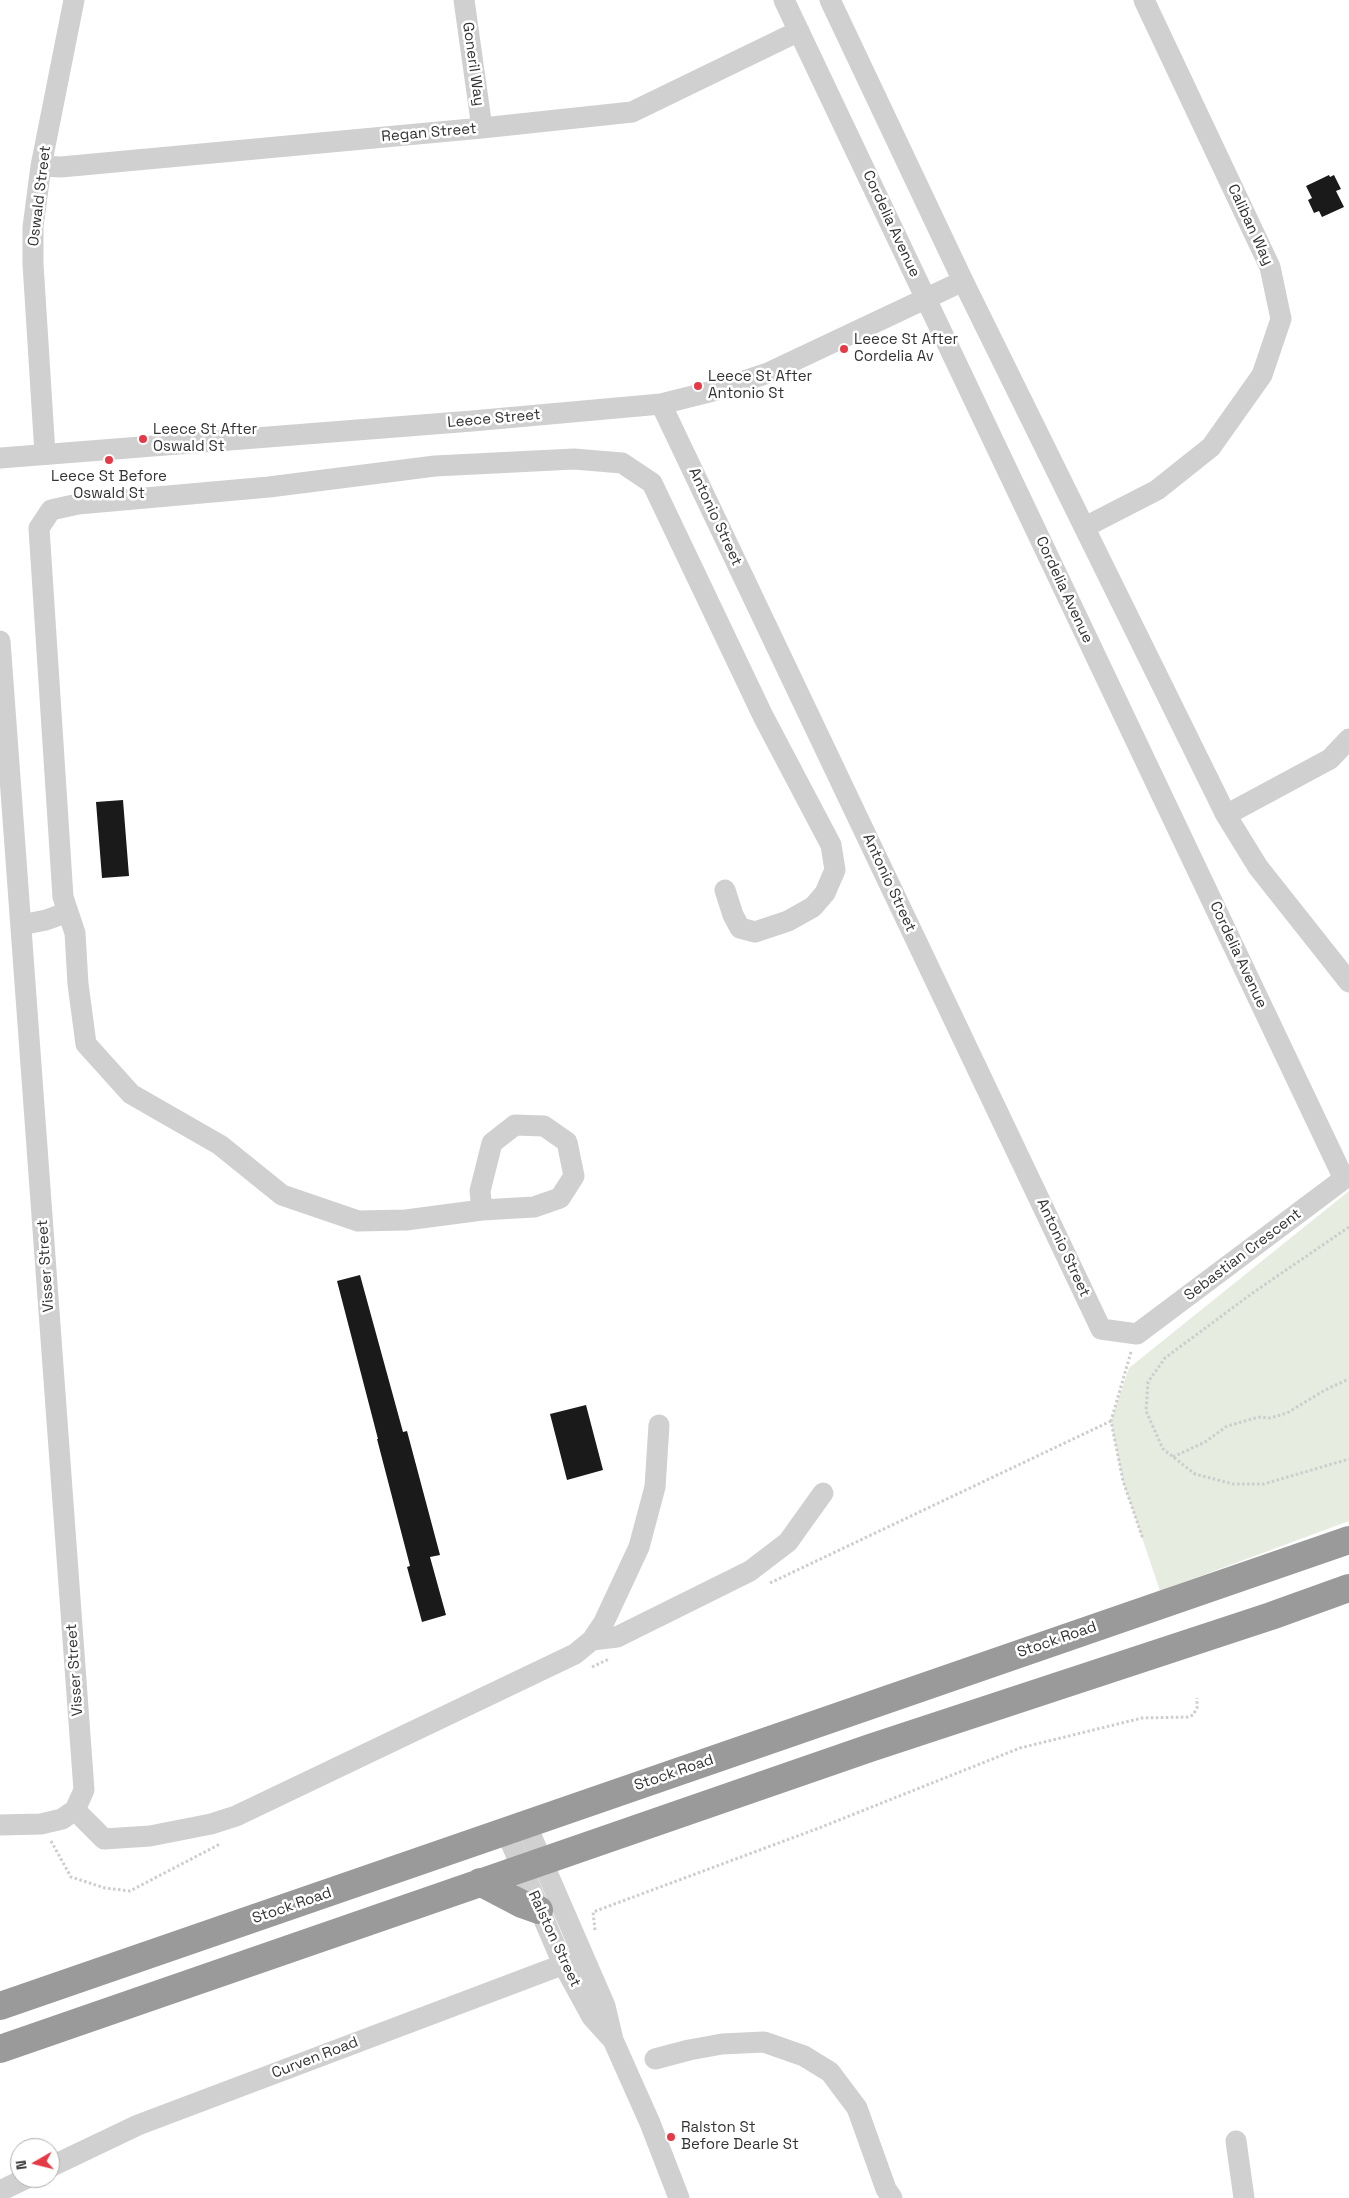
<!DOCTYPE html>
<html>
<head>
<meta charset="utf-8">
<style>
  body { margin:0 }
  #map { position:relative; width:1349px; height:2198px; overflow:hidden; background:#fff; font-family:"Space Grotesk",sans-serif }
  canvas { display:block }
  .north { position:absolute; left:10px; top:2138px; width:50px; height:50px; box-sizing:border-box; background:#fff; border:1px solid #adadad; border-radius:50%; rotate:262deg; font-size:14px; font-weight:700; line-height:20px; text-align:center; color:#333 }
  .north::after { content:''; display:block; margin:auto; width:18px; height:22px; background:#e63946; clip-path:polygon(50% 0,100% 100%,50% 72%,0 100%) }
</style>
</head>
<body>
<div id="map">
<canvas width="1349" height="2198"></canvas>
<div class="north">N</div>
</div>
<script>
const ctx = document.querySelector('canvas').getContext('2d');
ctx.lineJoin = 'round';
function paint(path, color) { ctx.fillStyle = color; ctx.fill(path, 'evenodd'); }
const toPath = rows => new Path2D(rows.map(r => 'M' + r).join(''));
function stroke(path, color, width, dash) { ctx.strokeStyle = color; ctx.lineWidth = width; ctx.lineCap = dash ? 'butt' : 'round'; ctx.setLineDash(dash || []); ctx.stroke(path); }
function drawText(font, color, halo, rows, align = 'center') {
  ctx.font = font + ' "Space Grotesk",sans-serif'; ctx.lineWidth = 5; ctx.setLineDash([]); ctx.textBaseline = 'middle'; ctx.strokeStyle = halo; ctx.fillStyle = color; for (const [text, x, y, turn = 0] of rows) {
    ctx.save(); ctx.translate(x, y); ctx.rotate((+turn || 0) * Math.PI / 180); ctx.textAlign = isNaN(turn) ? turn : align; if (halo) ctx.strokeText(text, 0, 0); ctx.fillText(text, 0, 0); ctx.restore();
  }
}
paint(toPath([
  [1349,1191,1349,1521,1160,1591,1123,1481,1111,1421,1129,1368]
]), '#e6ecdf');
paint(toPath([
  [1329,175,1330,177,1334,175,1341,189,1336,191,1344,207,1322,217,1319,211,1314,213,1308,200,1312,198,1306,186],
  [123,800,129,876,102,878,96,802],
  [360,1275,403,1432,407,1431,440,1555,430,1557,446,1615,422,1622,407,1567,410,1566,377,1439,378,1439,337,1281],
  [586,1405,603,1470,567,1480,550,1414]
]), '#1a1a1a');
stroke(toPath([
  [1349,1227,1254,1292,1165,1358,1148,1382,1146,1411,1163,1449,1195,1474,1233,1484,1264,1484,1349,1459],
  [1131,1352,1111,1421,1123,1481,1143,1539],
  [1173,1457,1205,1442,1227,1426,1259,1417,1270,1418,1287,1413,1325,1390,1349,1379],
  [770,1583,1111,1421],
  [592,1667,609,1659],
  [51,1841,71,1877,105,1888,130,1891,220,1844],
  [595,1930,593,1912,819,1828,1020,1748,1142,1718,1188,1717,1193,1715,1197,1708,1197,1698]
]), '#cdcdcd', 3, [2.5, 2.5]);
stroke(toPath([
  [464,0,482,128],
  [784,0,1344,1179],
  [830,0,963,281,1226,815,1258,867,1349,982],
  [41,166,61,167,482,128,632,112,799,31],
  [661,404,1101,1329,1137,1334,1349,1175],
  [45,454,33,264,33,227,41,166,74,0],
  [0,458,472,421,661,404,717,390,768,373,963,281],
  [1085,527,1157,490,1211,447,1262,375,1281,319,1270,267,1144,0],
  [0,641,84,1790,75,1810,62,1819,41,1824,0,1825],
  [1226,815,1330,759,1349,739],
  [21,925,46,920,68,912],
  [482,1210,480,1191,492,1143,515,1125,544,1126,567,1142,574,1176,560,1198,534,1207,482,1210,406,1220,358,1221,282,1195,220,1145,131,1094,86,1044,78,984,75,933,63,897,39,528,51,510,78,504,269,487,435,466,574,459,622,463,652,483,763,716,831,845,835,870,825,893,813,907,788,921,755,932,740,928,733,915,725,890],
  [592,1640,617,1637,750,1571,788,1542,823,1493],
  [75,1810,104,1839,150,1836,211,1824,236,1816,575,1654,592,1640,604,1622,639,1547,655,1487,659,1425],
  [526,1824,605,2006,613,2040,650,2123,679,2198],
  [506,1831,563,1964,592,2017,611,2038],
  [655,2059,689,2050,722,2044,764,2042,804,2056,830,2072,857,2108,886,2189,892,2198],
  [1236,2141,1244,2198],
  [50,2167,138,2125,583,1957],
  [0,2191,27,2178]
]), '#d0d0d0', 21);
stroke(toPath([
  [480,1882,522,1904,539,1910],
  [0,2006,1349,1540],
  [0,2049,870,1748,1271,1616,1349,1588]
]), '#9a9a9a', 28);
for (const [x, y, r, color] of [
  [844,349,5,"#e63946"],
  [698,386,5,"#e63946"],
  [143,439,5,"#e63946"],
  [109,460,5,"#e63946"],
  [671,2137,5,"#e63946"]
]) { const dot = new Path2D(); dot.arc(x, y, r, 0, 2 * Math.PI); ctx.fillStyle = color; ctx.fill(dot); stroke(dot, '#fff', 2); }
drawText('15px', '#333', '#fff', [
  ["Goneril Way",473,64,82],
  ["Regan Street",429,133,-5],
  ["Oswald Street",40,196,-83],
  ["Cordelia Avenue",891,224,65],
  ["Caliban Way",1250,225,65],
  ["Leece Street",494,419,-5],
  ["Antonio Street",715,517,65],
  ["Cordelia Avenue",1064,590,65],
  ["Antonio Street",889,883,65],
  ["Cordelia Avenue",1238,955,65],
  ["Antonio Street",1063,1248,65],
  ["Sebastian Crescent",1243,1255,-37],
  ["Visser Street",46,1266,-94],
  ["Stock Road",1057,1640,-19],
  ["Visser Street",75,1670,-94],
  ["Stock Road",674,1773,-19],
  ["Stock Road",292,1906,-19],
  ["Ralston Street",554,1939,65],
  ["Curven Road",315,2058,-21]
]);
drawText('15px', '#333', '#fff', [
  ["Leece St After",854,340],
  ["Cordelia Av",854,357],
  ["Leece St After",708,377],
  ["Antonio St",708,394],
  ["Leece St After",153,430],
  ["Oswald St",153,447],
  ["Leece St Before",109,477,"center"],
  ["Oswald St",109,494,"center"],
  ["Ralston St",681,2128],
  ["Before Dearle St",681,2145]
], 'left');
</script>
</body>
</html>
